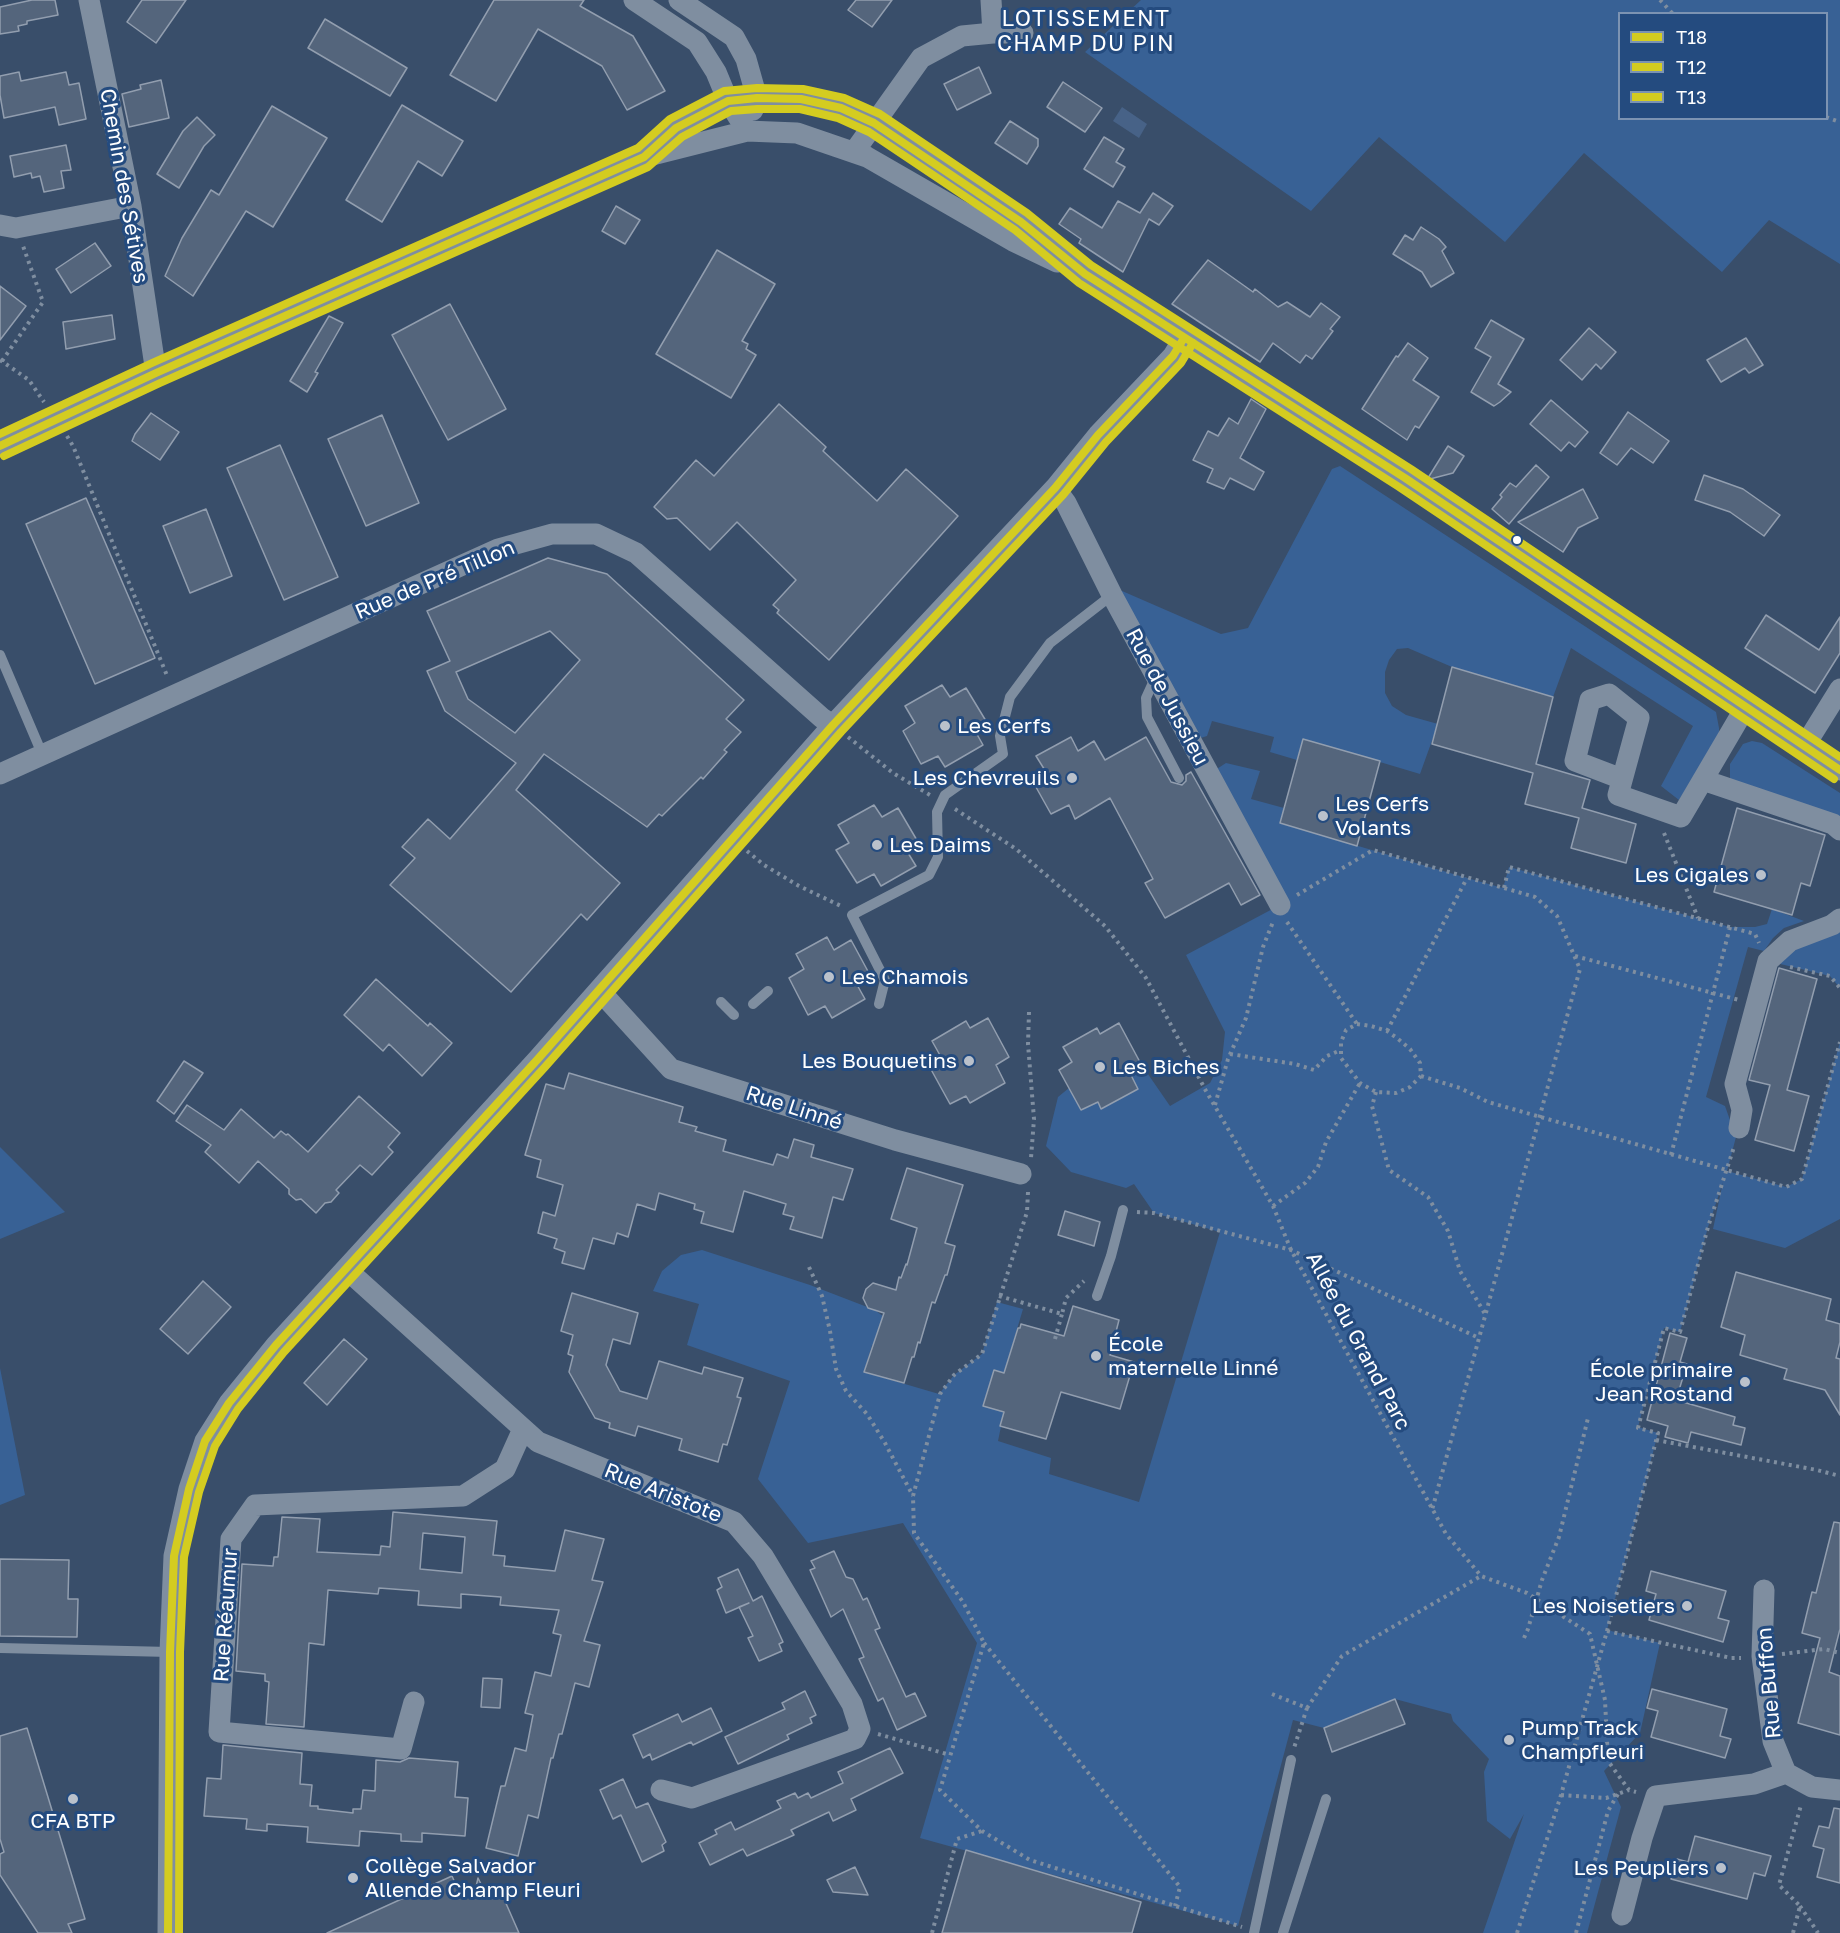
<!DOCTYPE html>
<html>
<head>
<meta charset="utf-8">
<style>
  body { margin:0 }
  #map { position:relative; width:1840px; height:1933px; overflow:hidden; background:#394e6a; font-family:"Golos Text",sans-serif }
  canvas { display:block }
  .legend { position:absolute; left:1618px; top:12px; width:210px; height:108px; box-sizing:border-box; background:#244b7f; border:2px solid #7c93b2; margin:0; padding:8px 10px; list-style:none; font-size:18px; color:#fff }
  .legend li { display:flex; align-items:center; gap:12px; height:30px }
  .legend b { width:30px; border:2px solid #7c93b2 }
</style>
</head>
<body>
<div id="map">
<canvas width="1840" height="1933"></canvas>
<ul class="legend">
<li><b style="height:8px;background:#d4cc20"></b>T18</li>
<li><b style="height:8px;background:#d4cc20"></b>T12</li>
<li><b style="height:8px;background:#d4cc20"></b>T13</li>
</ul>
</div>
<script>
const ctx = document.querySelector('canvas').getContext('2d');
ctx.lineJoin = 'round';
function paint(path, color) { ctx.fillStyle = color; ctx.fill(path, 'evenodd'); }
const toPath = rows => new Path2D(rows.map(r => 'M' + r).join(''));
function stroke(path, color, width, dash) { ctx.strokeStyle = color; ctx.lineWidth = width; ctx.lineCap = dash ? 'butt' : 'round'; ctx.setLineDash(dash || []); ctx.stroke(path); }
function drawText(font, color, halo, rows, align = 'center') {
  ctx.font = font + ' "Golos Text",sans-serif'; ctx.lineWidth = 6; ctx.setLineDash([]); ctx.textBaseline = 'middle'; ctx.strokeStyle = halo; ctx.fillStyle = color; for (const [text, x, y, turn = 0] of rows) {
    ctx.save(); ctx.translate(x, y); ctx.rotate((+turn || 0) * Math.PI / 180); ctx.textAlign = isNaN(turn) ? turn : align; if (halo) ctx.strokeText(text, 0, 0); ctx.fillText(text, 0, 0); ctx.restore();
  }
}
paint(toPath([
  [1141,0,1840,0,1840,264,1769,220,1722,272,1584,153,1505,242,1379,137,1311,211,1085,52],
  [1620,14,1826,14,1826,118,1620,118],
  [1340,466,1716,712,1719,728,1719,739,1679,800,1661,786,1693,726,1571,648,1553,697,1452,667,1408,648,1397,649,1389,660,1385,672,1385,693,1392,706,1406,715,1438,724,1420,774,1303,739,1297,760,1270,752,1274,737,1212,721,1207,736,1191,741,1106,584,1221,634,1248,628,1332,469],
  [1752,741,1762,743,1840,793,1840,830,1730,779,1730,764,1734,758,1743,744],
  [1226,763,1260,771,1251,799,1284,808,1280,823,1467,878,1503,888,1509,867,1730,927,1755,927,1767,924,1772,909,1804,921,1784,928,1773,938,1764,951,1748,947,1706,1097,1725,1106,1736,1137,1727,1171,1786,1187,1802,1179,1840,1042,1840,1219,1785,1248,1713,1229,1723,1182,1708,1227,1680,1332,1664,1328,1638,1427,1658,1433,1607,1630,1660,1643,1640,1733,1604,1771,1621,1807,1587,1933,1483,1933,1524,1814,1510,1839,1487,1821,1484,1772,1489,1759,1453,1721,1451,1714,1395,1699,1324,1728,1293,1720,1238,1926,920,1838,977,1643,903,1523,808,1543,758,1479,790,1381,687,1345,699,1304,653,1291,662,1271,681,1255,702,1250,810,1285,875,1310,884,1317,874,1345,872,1345,864,1372,939,1394,954,1375,982,1354,997,1302,1023,1309,1004,1373,994,1371,983,1405,1004,1412,998,1441,1051,1458,1049,1474,1139,1502,1220,1232,1154,1213,1134,1184,1126,1188,1071,1172,1046,1146,1058,1097,1069,1088,1081,1110,1098,1102,1101,1109,1138,1089,1129,1071,1141,1064,1170,1106,1210,1083,1222,1060,1225,1032,1186,955,1280,905,1209,774],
  [1840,919,1840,988,1830,976,1768,961],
  [0,1147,65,1212,0,1239],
  [0,1368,25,1495,0,1505]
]), '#386195');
paint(toPath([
  [1122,107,1147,124,1139,138,1113,121]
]), '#476287');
const building = toPath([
  [32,0,55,0,58,15,27,21,27,24,18,26,19,31,0,34,0,7,32,0],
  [142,0,186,0,156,43,127,22,142,0],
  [494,0,584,0,580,6,633,36,665,91,627,110,602,66,538,29,496,101,450,75,494,0],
  [856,0,892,0,872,27,848,10,856,0],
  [325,19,407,68,390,96,308,48,325,19],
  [979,67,991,93,957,110,944,84,979,67],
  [19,72,21,81,66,72,69,85,79,83,86,119,59,125,55,107,4,118,0,95,0,76,19,72],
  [161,80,169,118,129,127,122,94,141,89,140,85,161,80],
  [1063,82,1102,108,1085,132,1047,107,1063,82],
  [402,105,463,141,442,176,418,161,382,222,346,200,402,105],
  [272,106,327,138,273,227,246,211,193,296,165,276,182,238,211,190,219,195,272,106],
  [197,117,215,135,204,146,179,188,157,174,183,131,197,117],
  [1010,121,1038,139,1038,146,1027,164,995,143,1010,121],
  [1104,137,1124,149,1116,162,1125,167,1113,187,1084,169,1104,137],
  [66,145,71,170,61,171,64,188,44,192,40,176,32,178,31,173,14,177,10,156,66,145],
  [1153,193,1173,206,1159,225,1149,219,1123,272,1079,243,1081,239,1059,224,1070,208,1102,228,1118,201,1140,213,1153,193],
  [616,206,640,220,625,244,602,231,616,206],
  [1421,227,1439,239,1446,247,1442,251,1454,273,1431,287,1422,272,1393,254,1405,235,1413,240,1421,227],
  [95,243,111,266,71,293,56,269,95,243],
  [717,250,775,284,742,341,748,344,746,349,756,355,731,398,656,354,717,250],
  [1208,260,1253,292,1255,289,1278,307,1287,302,1310,317,1321,303,1340,317,1330,329,1333,331,1312,359,1306,355,1300,363,1273,343,1260,362,1172,304,1208,260],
  [0,286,26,306,0,340,0,286],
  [450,304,506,409,448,440,392,335,450,304],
  [112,315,115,339,66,349,63,322,112,315],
  [329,316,343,323,315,372,318,373,307,392,290,381,329,316],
  [1491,320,1524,339,1498,384,1511,392,1500,402,1494,406,1471,392,1491,357,1475,348,1491,320],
  [1589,328,1616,352,1601,369,1596,364,1582,380,1560,360,1589,328],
  [1746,338,1763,365,1749,373,1745,368,1721,382,1707,360,1746,338],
  [1408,343,1428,358,1413,380,1439,397,1419,428,1415,426,1407,440,1362,409,1396,356,1398,357,1408,343],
  [1251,399,1266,409,1240,458,1264,472,1254,490,1230,478,1224,489,1207,482,1213,469,1193,460,1208,431,1218,436,1229,418,1238,424,1251,399],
  [1551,400,1588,432,1575,447,1569,442,1561,451,1530,424,1551,400],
  [779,404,826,447,823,451,877,501,906,469,958,516,829,660,777,613,779,610,773,605,796,580,737,522,710,550,677,518,667,519,654,507,696,460,714,476,779,404],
  [1628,412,1669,441,1653,463,1631,448,1617,465,1600,453,1628,412],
  [151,413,179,432,160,460,132,441,135,434,151,413],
  [382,415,419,503,366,526,328,439,382,415],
  [280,445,338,577,284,600,227,468,280,445],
  [1448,446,1464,456,1453,473,1430,479,1428,478,1448,446],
  [1536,465,1549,477,1509,524,1492,509,1502,497,1500,495,1510,483,1516,487,1536,465],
  [1704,475,1743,489,1780,515,1764,536,1730,512,1695,500,1704,475],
  [1583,489,1598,518,1578,528,1563,552,1518,522,1583,489],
  [86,498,155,658,95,684,26,524,86,498],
  [206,509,232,576,190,593,163,526,206,509],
  [548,558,607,574,744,700,726,719,741,732,724,750,727,752,703,779,701,777,662,816,659,814,647,827,544,754,516,790,620,883,587,920,581,914,511,992,390,885,415,858,402,847,428,819,450,839,516,763,445,711,427,671,450,661,427,611,548,558],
  [550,631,580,660,515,733,468,699,456,672,550,631],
  [1766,615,1819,650,1840,617,1840,653,1815,693,1745,648,1766,615],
  [1452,667,1553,697,1536,764,1590,780,1582,808,1636,824,1626,863,1571,848,1579,818,1525,804,1533,773,1432,744,1452,667],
  [942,685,950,697,966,688,986,721,974,729,983,745,945,767,938,756,921,764,903,731,915,723,905,706,942,685],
  [1071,737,1078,751,1094,741,1105,760,1146,737,1171,782,1182,785,1186,781,1186,775,1191,772,1260,895,1241,905,1229,883,1165,918,1145,883,1153,879,1110,798,1075,819,1069,805,1051,814,1032,780,1046,772,1036,756,1071,737],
  [1303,739,1380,761,1357,846,1280,823,1303,739],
  [874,805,882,817,898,808,918,842,905,848,916,866,881,886,874,874,857,883,836,850,849,843,838,825,874,805],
  [1737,808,1825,835,1810,886,1801,883,1792,915,1714,892,1737,808],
  [827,937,834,950,851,940,870,975,856,983,865,999,832,1018,825,1006,808,1015,789,978,804,969,796,954,827,937],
  [1779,968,1817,979,1787,1090,1809,1096,1794,1151,1755,1140,1770,1085,1749,1080,1779,968],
  [376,979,428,1026,430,1023,452,1043,422,1076,389,1044,383,1051,344,1015,376,979],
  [988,1018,1009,1057,996,1065,1005,1083,970,1103,966,1096,950,1104,928,1064,941,1057,932,1041,966,1021,970,1028,988,1018],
  [1119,1023,1141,1064,1129,1071,1138,1089,1101,1109,1098,1102,1081,1110,1059,1070,1072,1062,1063,1047,1097,1028,1100,1034,1119,1023],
  [184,1061,203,1073,174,1114,157,1101,184,1061],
  [569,1073,683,1107,679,1122,697,1127,695,1131,726,1140,723,1151,773,1165,777,1154,788,1158,794,1139,814,1145,811,1157,853,1169,843,1200,833,1197,822,1238,790,1229,794,1217,783,1214,786,1204,744,1191,733,1232,701,1223,704,1212,694,1209,695,1204,659,1193,655,1210,637,1204,628,1237,617,1233,614,1244,593,1238,584,1269,562,1263,565,1252,554,1248,557,1239,538,1233,543,1212,555,1216,563,1185,537,1177,541,1160,525,1155,546,1084,564,1089,569,1073],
  [359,1096,400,1133,388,1147,393,1152,372,1175,360,1165,336,1190,339,1193,331,1202,325,1203,316,1213,301,1199,296,1200,289,1194,289,1189,258,1161,239,1183,205,1152,211,1145,176,1121,187,1105,224,1130,241,1109,274,1138,281,1131,286,1135,288,1134,308,1152,359,1096],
  [907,1168,963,1185,945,1243,955,1246,947,1275,945,1275,935,1303,932,1302,920,1343,918,1342,914,1357,912,1357,904,1383,864,1372,884,1313,868,1308,863,1298,866,1289,873,1283,896,1290,899,1277,901,1278,906,1264,907,1265,917,1228,891,1219,907,1168],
  [1065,1211,1100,1222,1094,1246,1058,1235,1065,1211],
  [1736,1272,1831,1299,1826,1320,1840,1324,1840,1342,1836,1358,1840,1359,1840,1415,1825,1390,1784,1379,1787,1369,1740,1355,1745,1335,1721,1327,1736,1272],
  [203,1281,231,1307,188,1354,160,1329,203,1281],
  [572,1293,638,1313,630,1344,613,1339,606,1365,620,1391,647,1399,659,1361,702,1374,704,1367,743,1378,737,1397,741,1398,727,1445,723,1444,718,1462,679,1450,682,1439,638,1426,635,1436,609,1428,610,1423,595,1418,569,1372,573,1356,568,1354,573,1335,561,1331,572,1293],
  [1073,1306,1119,1320,1110,1355,1134,1362,1120,1409,1061,1392,1046,1439,1000,1426,1004,1412,983,1406,994,1370,1004,1373,1018,1328,1020,1328,1021,1324,1064,1336,1073,1306],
  [1670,1333,1687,1338,1680,1362,1687,1364,1676,1400,1735,1417,1733,1425,1745,1428,1741,1445,1691,1432,1688,1443,1665,1437,1668,1426,1647,1420,1670,1333],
  [344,1339,367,1359,327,1405,304,1383,344,1339],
  [393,1512,497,1521,493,1555,505,1556,504,1566,555,1571,565,1530,604,1539,592,1580,603,1582,584,1641,600,1645,589,1687,575,1683,562,1734,559,1734,553,1758,551,1758,538,1818,528,1815,518,1856,486,1848,501,1786,505,1786,515,1748,526,1751,533,1715,525,1713,535,1672,551,1676,561,1635,553,1633,559,1610,500,1605,501,1597,461,1594,461,1608,418,1605,419,1591,379,1588,378,1594,328,1590,324,1645,309,1643,304,1727,266,1724,269,1682,265,1681,265,1674,236,1671,242,1564,273,1566,274,1557,278,1557,282,1517,320,1519,317,1552,380,1555,381,1546,390,1547,393,1512],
  [423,1533,465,1537,462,1573,420,1569,423,1533],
  [1834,1522,1840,1523,1840,1629,1829,1672,1840,1676,1840,1735,1798,1723,1820,1638,1802,1633,1812,1592,1816,1593,1834,1522],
  [834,1551,846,1577,853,1579,863,1600,867,1598,880,1628,875,1630,906,1697,915,1693,926,1716,897,1730,883,1698,878,1701,868,1679,859,1659,864,1657,843,1609,831,1617,810,1570,815,1568,811,1561,834,1551],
  [0,1559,69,1560,68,1599,78,1599,77,1637,0,1636,0,1559],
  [738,1569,753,1601,762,1596,783,1642,779,1644,782,1651,759,1661,748,1638,753,1636,739,1607,749,1603,726,1613,717,1590,722,1587,718,1578,738,1569],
  [1651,1571,1726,1591,1718,1618,1729,1621,1723,1642,1649,1620,1656,1594,1646,1591,1651,1571],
  [483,1678,502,1679,500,1708,481,1707,483,1678],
  [1652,1689,1727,1709,1720,1736,1731,1739,1725,1758,1651,1737,1658,1711,1647,1708,1652,1689],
  [805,1691,816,1715,810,1718,812,1723,787,1735,789,1739,738,1764,725,1737,785,1709,782,1703,805,1691],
  [1395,1699,1405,1724,1332,1752,1324,1728,1395,1699],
  [711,1708,722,1731,693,1745,691,1742,652,1760,650,1754,643,1758,633,1735,678,1714,682,1722,711,1708],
  [27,1728,85,1919,68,1924,72,1933,38,1933,0,1875,0,1854,4,1852,0,1839,0,1736,27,1728],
  [223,1745,302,1753,300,1784,312,1785,310,1806,318,1806,318,1809,353,1813,353,1809,361,1809,363,1790,375,1791,376,1760,400,1762,409,1758,458,1762,455,1797,468,1798,465,1836,422,1833,422,1842,401,1841,401,1834,360,1831,359,1846,332,1844,307,1842,308,1827,267,1824,267,1831,246,1829,247,1819,204,1816,207,1778,221,1779,223,1745],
  [890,1748,903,1773,851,1799,856,1810,833,1821,829,1812,791,1830,794,1835,747,1856,743,1849,710,1865,699,1843,717,1834,715,1830,731,1822,735,1830,781,1808,777,1801,795,1793,798,1798,808,1793,811,1798,843,1783,838,1772,890,1748],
  [623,1779,636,1808,648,1803,666,1842,662,1845,664,1851,642,1862,621,1815,613,1819,600,1790,623,1779],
  [1834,1808,1840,1809,1840,1883,1817,1877,1824,1849,1813,1846,1819,1826,1829,1828,1834,1808],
  [1695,1836,1771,1856,1765,1876,1754,1873,1747,1899,1671,1879,1677,1859,1688,1862,1695,1836],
  [966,1850,1141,1902,1132,1933,942,1933,966,1850],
  [855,1867,868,1895,833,1892,827,1880,855,1867],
  [452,1876,460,1894,474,1896,478,1878,488,1898,501,1892,519,1933,327,1933,452,1876]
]);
paint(building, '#54657c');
stroke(building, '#929eaf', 1.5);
stroke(toPath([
  [1660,0,1673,14],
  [1826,117,1840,122],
  [0,360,29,380,44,402],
  [2,361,43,302,23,246],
  [67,436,73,446,168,678],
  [848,737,893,773,930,795],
  [955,809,1016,849,1105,926,1146,978,1206,1091,1273,1206,1291,1250,1446,1534,1481,1576,1527,1593,1590,1634,1605,1700,1608,1761,1629,1790,1636,1792],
  [1664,833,1698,918],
  [747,851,764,865,799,886,841,906],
  [1504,888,1509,867,1755,934,1759,943],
  [1297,895,1373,850,1535,897,1557,916,1580,969,1432,1510],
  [1287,922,1357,1024],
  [1575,956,1739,1000],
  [1790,967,1830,976,1840,988],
  [1029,1012,1028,1044,1034,1119,1031,1158],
  [1357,1024,1371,1026,1387,1031,1397,1038,1410,1049,1420,1063,1421,1076,1410,1087,1396,1093,1376,1092,1360,1083,1341,1058,1341,1042,1346,1030,1357,1024],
  [1387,1031,1467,878],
  [1230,1054,1295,1064,1314,1070,1327,1056,1341,1050],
  [1421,1076,1460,1088,1488,1102,1786,1187,1802,1179,1840,1042],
  [1376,1092,1372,1106,1389,1170,1428,1197,1448,1231,1460,1271,1485,1314],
  [1215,1105,1228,1059,1246,1018,1263,947,1273,922],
  [1671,1155,1730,927],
  [1028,1192,1027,1212,982,1354,954,1375,940,1394,913,1496,914,1533,963,1602,984,1643,940,1790,982,1831,1030,1860,1242,1927],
  [1273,1206,1305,1183,1318,1167,1326,1142,1360,1083],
  [1137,1212,1154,1213,1291,1250,1479,1338],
  [809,1267,822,1296,830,1331,836,1369,846,1391,867,1414,885,1443,913,1496],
  [999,1296,1062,1314,1066,1298,1084,1281],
  [1055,1339,1062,1314],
  [1656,1440,1817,1470,1840,1476],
  [1607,1631,1731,1658,1741,1658],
  [1524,1638,1528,1629,1542,1580,1559,1537,1588,1418],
  [984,1643,1180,1887,1175,1906],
  [1782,1654,1824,1649,1840,1653],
  [1272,1694,1307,1708,1294,1748],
  [1307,1708,1342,1656,1481,1576],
  [878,1734,950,1755],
  [1561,1795,1606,1798,1629,1790],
  [1800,1906,1818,1933],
  [932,1933,957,1839,982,1831],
  [1517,1933,1561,1795,1607,1631,1658,1433,1638,1428,1664,1328,1680,1332,1708,1227,1734,1147],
  [1576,1933,1608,1811,1618,1794],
  [1793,1933,1800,1906,1779,1885,1801,1805]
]), '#7f8ea0', 4, [3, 4.5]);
stroke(toPath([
  [0,655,43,756],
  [1156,676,1146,698,1147,717,1179,778],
  [721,1002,734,1015],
  [753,1004,768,991],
  [879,1004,885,980,852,915,929,875,938,857,937,812,945,795,1003,754,1000,736,1010,697,1050,643,1112,595],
  [1097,1296,1111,1256,1123,1210],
  [0,1648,170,1652],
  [1254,1933,1291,1760],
  [1283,1933,1326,1799]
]), '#7f8ea0', 10);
stroke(toPath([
  [89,0,131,206,156,373],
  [634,0,697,42,716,72,728,101,747,131],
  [679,0,734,37,746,59,757,98,753,110],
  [991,0,993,33],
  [854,152,921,58,962,36,993,33,1023,33],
  [644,157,676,128,728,101,757,98,801,99,841,108,874,123,1021,222,1085,274,1405,478,1745,708,1840,770],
  [0,225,16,228,131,206],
  [0,446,156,373,644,157,747,131,797,133,867,157,1013,241,1057,262],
  [1055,488,1066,503,1112,595,1280,905],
  [1804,747,1840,689],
  [0,774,498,549,552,534,596,534,636,553,822,718,833,725],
  [1622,779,1575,761,1590,700,1609,694,1639,718,1618,795,1681,817,1745,708],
  [1703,780,1833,824,1840,830],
  [599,990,671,1069,895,1140,1021,1174],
  [1739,1128,1742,1110,1735,1084,1768,961,1790,941,1832,925,1840,919],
  [346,1269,538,1442,734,1522,763,1556,852,1704,860,1729,855,1739,692,1798,661,1790],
  [1764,1590,1762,1656,1773,1741,1786,1773,1812,1787,1840,1790],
  [414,1702,401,1749,219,1732,231,1539,255,1505,463,1496,505,1469,523,1429],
  [1622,1915,1642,1838,1656,1796,1754,1784,1786,1773],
  [168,1933,170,1652,174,1556,189,1489,205,1441,229,1403,276,1345,537,1060,833,725,1055,488,1098,435,1173,356,1184,338]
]), '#7f8ea0', 21);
stroke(toPath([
  [0,446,156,373,644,157,676,128,728,101,757,98,801,99,841,108,874,123,1021,222,1085,274,1405,478,1840,770],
  [168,1933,170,1652,174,1556,189,1489,205,1441,229,1403,276,1345,537,1060,833,725,1055,488,1098,435,1173,356,1184,338]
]), '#d4cc20', 8);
stroke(toPath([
  [4,456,160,383,648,167,682,137,731,111,757,109,800,109,838,118,869,132,1015,230,1079,283,1399,487,1834,779],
  [179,1933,180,1652,184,1557,199,1492,215,1446,238,1409,284,1352,545,1067,841,732,1063,495,1106,442,1181,363,1193,343]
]), '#d4cc20', 8);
stroke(toPath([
  [0,434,152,363,638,148,670,119,724,91,757,88,803,89,844,98,880,114,1027,213,1091,265,1411,469,1840,757]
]), '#d4cc20', 8);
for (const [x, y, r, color] of [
  [1517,540,5,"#fff"],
  [945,726,6,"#bac1cb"],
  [1072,778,6,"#bac1cb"],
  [1323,816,6,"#bac1cb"],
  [877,845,6,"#bac1cb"],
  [1761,875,6,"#bac1cb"],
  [829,977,6,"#bac1cb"],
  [969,1061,6,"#bac1cb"],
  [1100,1067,6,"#bac1cb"],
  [1096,1356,6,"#bac1cb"],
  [1745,1382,6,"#bac1cb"],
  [1687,1606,6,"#bac1cb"],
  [1509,1740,6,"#bac1cb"],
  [73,1799,6,"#bac1cb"],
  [1721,1868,6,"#bac1cb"],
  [353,1878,6,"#bac1cb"]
]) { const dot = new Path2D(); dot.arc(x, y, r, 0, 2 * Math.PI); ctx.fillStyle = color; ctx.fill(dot); stroke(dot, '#244b7f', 2); }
drawText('21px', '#fff', '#244b7f', [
  ["Chemin des Sétives",124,186,80],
  ["Rue de Pré Tillon",435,580,-23],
  ["Rue de Jussieu",1167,697,62],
  ["Rue Linné",794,1108,18],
  ["Allée du Grand Parc",1358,1341,62],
  ["Rue Aristote",663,1493,22],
  ["Rue Réaumur",226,1615,-86],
  ["Rue Buffon",1769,1683,-95]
]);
drawText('21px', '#fff', '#244b7f', [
  ["Les Cerfs",957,726],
  ["Les Chevreuils",1060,778,"right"],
  ["Les Cerfs",1335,804],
  ["Volants",1335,828],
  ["Les Daims",889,845],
  ["Les Cigales",1749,875,"right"],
  ["Les Chamois",841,977],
  ["Les Bouquetins",957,1061,"right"],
  ["Les Biches",1112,1067],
  ["École",1108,1344],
  ["maternelle Linné",1108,1368],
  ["École primaire",1733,1370,"right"],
  ["Jean Rostand",1733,1394,"right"],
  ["Les Noisetiers",1675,1606,"right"],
  ["Pump Track",1521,1728],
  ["Champfleuri",1521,1752],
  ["CFA BTP",73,1821,"center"],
  ["Collège Salvador",365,1866],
  ["Allende Champ Fleuri",365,1890],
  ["Les Peupliers",1709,1868,"right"]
], 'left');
ctx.letterSpacing = '1.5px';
drawText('22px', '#fff', '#244b7f', [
  ["LOTISSEMENT",1086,19],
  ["CHAMP DU PIN",1086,44]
]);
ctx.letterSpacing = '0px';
</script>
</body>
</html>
